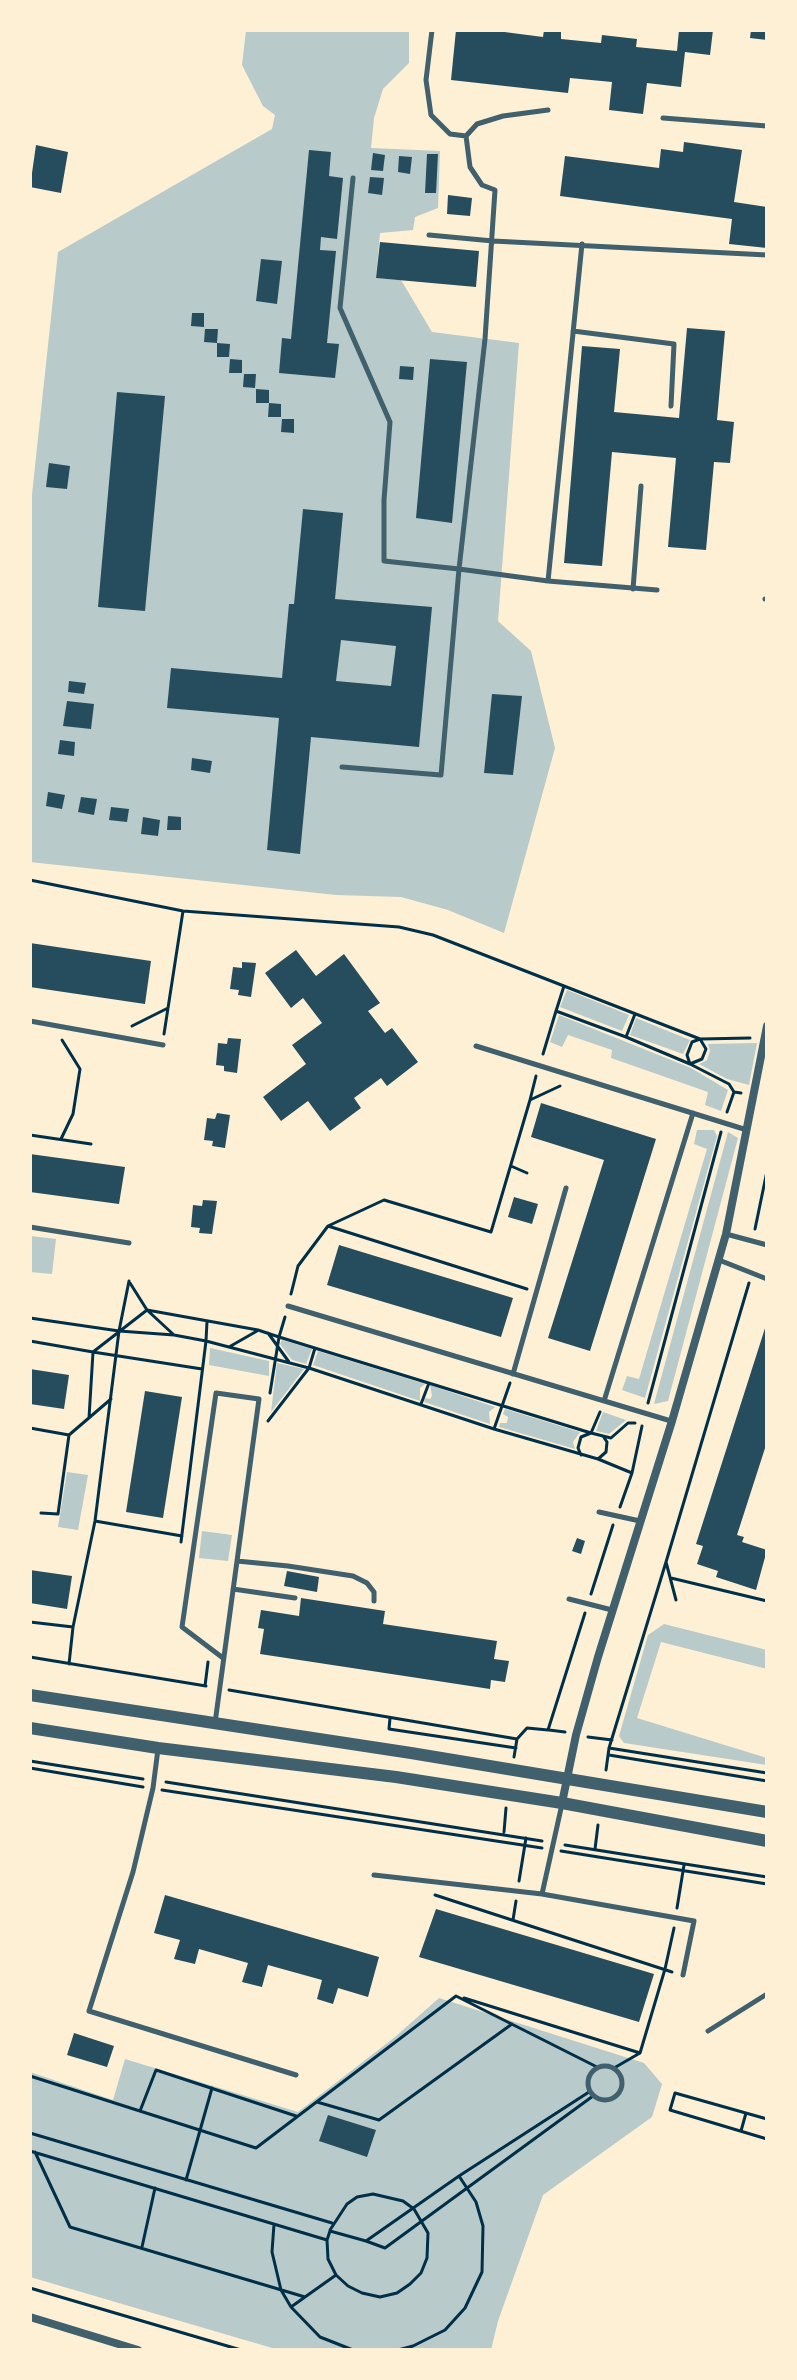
<!DOCTYPE html>
<html>
<head>
<meta charset="utf-8">
<style>
  body { margin:0 }
  #map { position:relative; width:797px; height:2380px; overflow:hidden; background:#fdf0d5; font-family:Mulish,sans-serif }
  canvas { display:block }
  .frame { position:absolute; inset:0; border:32px solid #fdf0d5; pointer-events:none }
</style>
</head>
<body>
<div id="map">
<canvas width="797" height="2380"></canvas>
<div class="frame"></div>
</div>
<script>
const ctx = document.querySelector('canvas').getContext('2d');
ctx.lineJoin = 'round';
function paint(path, color) { ctx.fillStyle = color; ctx.fill(path, 'evenodd'); }
const toPath = rows => new Path2D(rows.map(r => 'M' + r).join(''));
function stroke(path, color, width, dash) { ctx.strokeStyle = color; ctx.lineWidth = width; ctx.lineCap = dash ? 'butt' : 'round'; ctx.setLineDash(dash || []); ctx.stroke(path); }
paint(toPath([
  [246,30,409,30,409,63,383,89,374,118,371,148,440,151,438,208,415,217,413,230,380,233,376,278,401,280,432,332,519,343,498,621,531,651,555,748,504,933,448,910,401,897,336,895,30,862,30,513,58,252,272,129,275,115,263,106,242,65],
  [567,990,629,1015,622,1031,560,1007],
  [559,1015,691,1068,728,1090,721,1111,705,1105,708,1092,611,1058,612,1050,568,1035,562,1047,550,1042],
  [636,1018,690,1040,683,1054,630,1035],
  [757,1043,749,1085,727,1079,699,1064,707,1060,710,1051,708,1044],
  [697,1130,714,1130,717,1136,645,1398,622,1390,627,1376,639,1379,707,1149,694,1144],
  [728,1132,738,1138,668,1401,654,1404],
  [30,1236,56,1239,52,1274,30,1272],
  [282,1340,312,1349,306,1364,292,1360,280,1344],
  [210,1348,269,1361,269,1376,209,1365],
  [318,1351,425,1384,420,1388,420,1401,313,1365],
  [277,1363,304,1369,271,1412],
  [430,1385,495,1407,489,1412,490,1424,424,1402,425,1398,430,1399,432,1396],
  [505,1409,580,1432,573,1442,575,1449,499,1427,500,1423,507,1423,508,1417,503,1414],
  [603,1412,626,1420,609,1434,596,1431],
  [67,1472,88,1475,78,1530,58,1527],
  [202,1531,232,1535,228,1561,199,1558],
  [664,1624,767,1650,767,1669,661,1642,637,1718,767,1758,767,1765,624,1743,619,1736,648,1635],
  [439,1998,644,2063,662,2084,652,2117,543,2195,498,2321,491,2350,279,2350,30,2277,30,2072,113,2100,125,2059,298,2112,395,2037]
]), '#b9caca');
paint(toPath([
  [456,30,489,30,543,37,544,30,561,30,561,39,601,43,602,35,637,39,636,47,677,51,679,30,713,30,710,55,685,52,681,87,647,83,643,114,609,110,612,82,570,78,568,93,451,80],
  [751,30,767,30,767,40,750,38],
  [684,142,742,150,734,202,767,207,767,248,729,244,732,219,560,196,565,156,659,168,661,149,683,152],
  [36,145,68,152,61,193,30,187],
  [309,150,331,152,329,176,343,178,337,239,321,237,320,250,336,251,327,343,339,344,335,378,279,373,282,338,291,339],
  [373,153,385,155,383,171,371,170],
  [427,154,438,154,436,193,425,193],
  [399,156,412,157,410,174,398,172],
  [370,177,384,178,382,195,368,193],
  [448,195,472,198,470,216,447,214],
  [380,242,479,251,476,287,376,278],
  [261,259,282,261,277,304,256,301],
  [192,313,204,313,204,327,191,326],
  [687,328,725,331,717,420,734,422,730,463,714,462,706,550,668,547,676,458,612,452,602,566,564,563,582,346,620,349,614,412,679,418],
  [205,329,218,329,217,343,204,342],
  [217,343,230,344,229,357,217,357],
  [230,359,242,360,242,373,229,373],
  [430,359,467,362,452,523,416,518],
  [400,366,414,367,413,380,399,379],
  [244,374,256,374,255,388,243,387],
  [256,389,269,390,269,403,256,403],
  [117,392,165,396,145,611,98,607],
  [269,403,281,404,281,417,268,417],
  [282,419,294,419,294,433,281,432],
  [49,463,70,466,67,489,46,487],
  [303,509,343,513,335,599,432,607,419,747,311,737,300,854,267,850,279,718,167,708,171,668,282,678,289,604,294,604],
  [341,640,396,646,391,686,336,681],
  [69,681,86,683,84,694,68,692],
  [492,694,522,696,513,775,484,773],
  [67,701,94,704,91,729,63,726],
  [60,740,75,742,74,756,58,754],
  [192,758,212,761,210,773,191,770],
  [48,792,65,795,62,809,46,806],
  [81,797,97,799,94,815,78,812],
  [111,807,129,809,127,822,109,820],
  [168,816,181,817,181,830,167,830],
  [143,817,160,820,158,836,141,834],
  [30,943,151,961,145,1004,30,987],
  [296,950,316,976,344,954,380,1003,368,1011,385,1033,392,1028,418,1062,387,1086,381,1078,354,1098,361,1108,330,1131,308,1101,281,1121,263,1097,306,1064,292,1045,322,1023,303,998,291,1008,265,973],
  [242,962,256,963,251,997,238,995,239,990,230,989,233,967,242,968],
  [228,1038,241,1039,237,1073,224,1071,224,1066,216,1065,218,1043,227,1044],
  [541,1103,656,1139,590,1351,548,1338,604,1160,531,1137],
  [217,1113,230,1115,225,1148,212,1146,213,1141,204,1140,207,1118,215,1119],
  [30,1154,125,1167,119,1204,30,1192],
  [514,1197,538,1204,532,1224,508,1217],
  [203,1200,217,1201,212,1234,199,1233,200,1228,191,1227,193,1205,202,1206],
  [339,1245,513,1298,501,1337,327,1285],
  [767,1322,767,1442,737,1535,744,1537,742,1542,767,1550,756,1590,716,1577,718,1571,697,1564,703,1546,696,1544],
  [30,1369,69,1375,64,1409,30,1404],
  [145,1391,182,1397,163,1518,126,1512],
  [577,1538,585,1541,581,1554,572,1551],
  [30,1570,72,1576,67,1609,30,1603],
  [287,1571,319,1577,317,1592,284,1586],
  [301,1598,385,1611,383,1624,497,1641,494,1659,509,1661,505,1682,491,1680,490,1689,260,1654,264,1629,258,1628,261,1610,299,1616],
  [165,1895,379,1957,368,1997,338,1988,333,2004,317,1999,322,1980,268,1965,262,1987,242,1982,248,1963,199,1949,195,1964,174,1959,180,1940,154,1933],
  [436,1909,654,1974,639,2022,419,1957],
  [74,2033,114,2046,107,2067,67,2055],
  [328,2115,376,2130,367,2157,319,2141]
]), '#264d5e');
stroke(toPath([
  [30,880,183,911,399,927,433,935,700,1039,750,1038],
  [564,986,556,1011,626,1037],
  [635,1014,626,1037,690,1064,687,1055,692,1042,700,1039,706,1049,702,1059,690,1064,729,1084,734,1092],
  [132,1026,168,1008],
  [164,1034,183,911],
  [543,1054,556,1011],
  [530,1100,536,1076],
  [727,1112,734,1092,741,1093],
  [30,1135,91,1144],
  [61,1139,73,1114,80,1069,62,1040],
  [511,1166,527,1173],
  [328,1226,384,1200,491,1232,530,1100,560,1086],
  [755,1229,767,1171],
  [130,1283,147,1310,174,1335,206,1341,207,1321],
  [291,1294,298,1266,328,1226,527,1289],
  [285,1317,279,1337,591,1433,611,1438,628,1423,635,1423],
  [30,1318,119,1331,174,1335],
  [268,1333,289,1362],
  [30,1341,93,1352,147,1310,258,1330,279,1337,270,1393],
  [229,1347,257,1331],
  [648,1403,721,1132],
  [421,1404,429,1383],
  [89,1418,93,1352,202,1369],
  [268,1421,309,1368,315,1348],
  [30,1428,69,1435],
  [494,1429,510,1383],
  [581,1455,578,1448,581,1437,591,1433,600,1412],
  [598,1459,606,1452,607,1442,603,1436],
  [620,1507,632,1473],
  [41,1513,58,1514,69,1435,111,1399],
  [95,1521,182,1536],
  [181,1542,206,1341,309,1368,494,1429,598,1459,632,1473,642,1426],
  [671,1578,767,1601],
  [591,1594,613,1525],
  [676,1600,666,1562,749,1283],
  [30,1622,73,1627],
  [30,1657,206,1686],
  [69,1664,73,1627,95,1521,119,1331,129,1281],
  [205,1686,208,1662],
  [229,1690,517,1739],
  [390,1718,389,1729,516,1748],
  [549,1730,565,1732],
  [588,1737,612,1740],
  [609,1748,767,1773],
  [609,1755,767,1781],
  [514,1757,517,1739,527,1728,548,1730,585,1613],
  [30,1761,143,1779],
  [30,1768,143,1787],
  [606,1770,609,1748,666,1562],
  [166,1782,542,1841],
  [162,1790,542,1848],
  [504,1832,506,1808],
  [565,1845,767,1877],
  [595,1849,598,1825],
  [561,1851,767,1884],
  [519,1881,526,1838],
  [435,1895,672,1972],
  [677,1908,684,1865],
  [513,1920,516,1901],
  [464,1998,640,2053],
  [614,2068,640,2053,665,1969,674,1928],
  [30,2076,256,2148,456,1996,597,2067],
  [317,2102,379,2120,512,2024],
  [140,2111,156,2070,296,2116],
  [767,2119,675,2093,670,2110,767,2139],
  [741,2131,746,2113],
  [30,2133,332,2223],
  [30,2151,327,2240],
  [35,2152,70,2227,305,2297,291,2307],
  [459,2176,589,2092],
  [186,2180,212,2088],
  [274,2224,272,2252,281,2290,291,2307,320,2337,353,2350],
  [330,2230,347,2204,357,2197,373,2194,403,2201,414,2209,428,2233,427,2258,421,2273,410,2284,397,2293,380,2297,362,2293,348,2286,336,2275],
  [366,2241,385,2248,593,2096],
  [142,2247,155,2188],
  [30,2288,241,2350],
  [305,2297,336,2275,328,2259,327,2240,330,2231,366,2241,459,2176,476,2202,483,2226,482,2272,465,2308,445,2330,413,2346,398,2350]
]), '#003049', 3);
stroke(toPath([
  [663,118,767,126],
  [466,136,477,124,503,116,548,110],
  [353,178,340,308,390,422,384,500,384,561,459,569,485,339,495,190,482,185,470,167,466,136,450,134,431,115,426,80,432,30],
  [429,235,493,241,767,255],
  [573,331,674,344,671,406],
  [548,581,582,244],
  [633,589,641,486],
  [765,599,767,599],
  [342,767,441,775,459,569,548,581,657,590],
  [30,1021,163,1045],
  [476,1046,747,1130],
  [30,1227,129,1243],
  [726,1234,767,1245],
  [719,1260,767,1279],
  [288,1306,671,1421],
  [513,1374,566,1188],
  [604,1401,693,1113],
  [599,1512,640,1521],
  [237,1561,288,1566,353,1576,367,1583,374,1592,374,1601],
  [233,1589,295,1598],
  [569,1599,612,1610],
  [215,1723,259,1399,216,1393,182,1627,223,1658],
  [158,1749,153,1788,133,1872,89,2011,296,2075],
  [374,1875,542,1894,562,1804],
  [542,1894,694,1921,683,1975],
  [708,2031,767,1994],
  '588 2083a17 17 0 1 1 34 0a17 17 0 1 1-34 0Z'
]), '#3f606c', 5);
stroke(toPath([
  [562,1803,576,1735,598,1657,672,1421,726,1234,767,1026],
  [30,2317,138,2350]
]), '#3f606c', 8);
stroke(toPath([
  [30,1695,411,1753,767,1812],
  [30,1728,158,1748,396,1777,562,1803,767,1841]
]), '#3f606c', 12);
</script>
</body>
</html>
